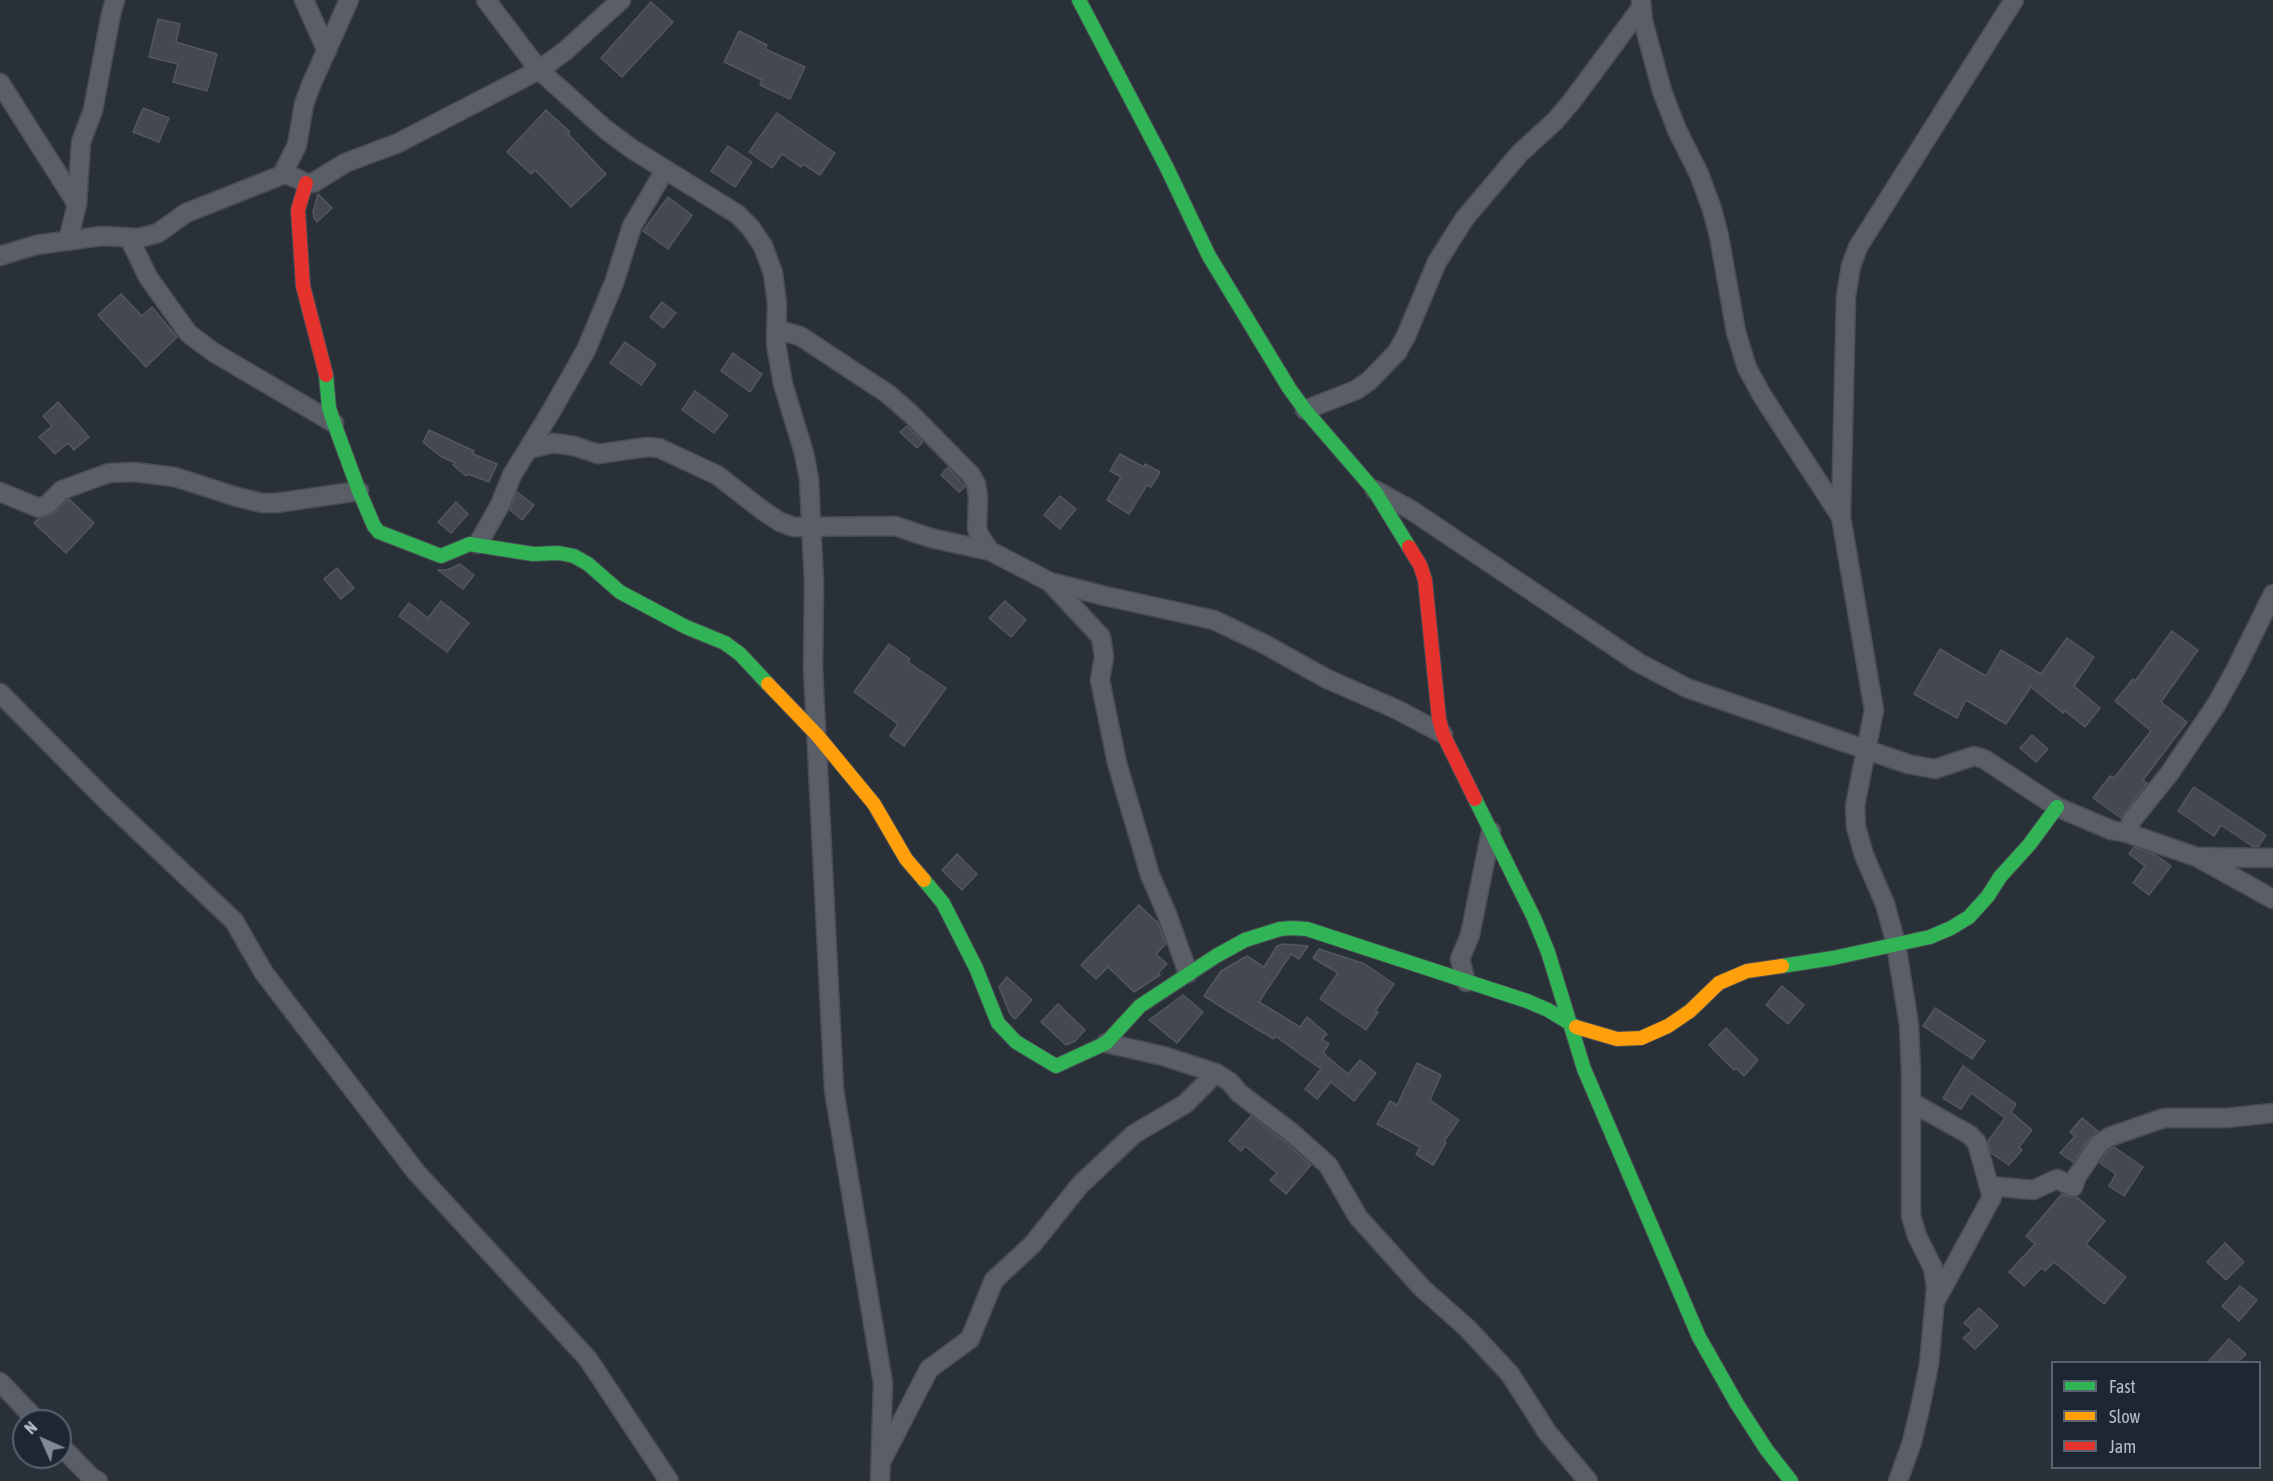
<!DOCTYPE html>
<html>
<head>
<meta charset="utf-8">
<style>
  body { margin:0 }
  #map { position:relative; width:2273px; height:1481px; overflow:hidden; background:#2a3038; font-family:"Asap Condensed",sans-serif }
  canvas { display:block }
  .legend { position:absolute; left:2051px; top:1361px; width:210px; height:108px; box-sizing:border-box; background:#1d2633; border:2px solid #59626f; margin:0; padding:8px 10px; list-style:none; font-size:18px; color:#b4bcc9 }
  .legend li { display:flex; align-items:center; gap:12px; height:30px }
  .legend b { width:30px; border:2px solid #59626f }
  .north { position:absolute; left:12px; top:1409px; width:60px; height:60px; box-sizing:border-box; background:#1d2633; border:2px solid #59626f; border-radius:50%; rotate:315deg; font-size:16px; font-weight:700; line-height:24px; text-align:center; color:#b4bcc9 }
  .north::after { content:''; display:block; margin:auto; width:21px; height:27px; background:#848b96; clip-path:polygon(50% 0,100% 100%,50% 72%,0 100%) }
</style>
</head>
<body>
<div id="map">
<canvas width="2273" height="1481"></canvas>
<ul class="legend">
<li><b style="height:8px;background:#30b455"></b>Fast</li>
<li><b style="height:8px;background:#ff9f0a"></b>Slow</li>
<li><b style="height:8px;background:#e5322d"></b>Jam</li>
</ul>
<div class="north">N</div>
</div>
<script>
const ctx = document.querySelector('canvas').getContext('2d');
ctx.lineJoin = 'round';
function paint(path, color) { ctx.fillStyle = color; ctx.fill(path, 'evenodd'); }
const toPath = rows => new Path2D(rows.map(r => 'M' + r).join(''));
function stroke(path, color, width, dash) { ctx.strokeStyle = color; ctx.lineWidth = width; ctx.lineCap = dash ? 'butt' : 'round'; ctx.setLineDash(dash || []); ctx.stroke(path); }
const building = toPath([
  [651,2,673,22,622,77,601,58,651,2],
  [158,19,180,24,176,42,217,54,207,91,173,82,178,64,149,57,158,19],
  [739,31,767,45,765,49,805,67,790,99,760,85,762,80,724,62,739,31],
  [143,108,169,118,159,142,133,132,143,108],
  [546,110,570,132,568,134,606,174,571,207,535,170,531,174,507,152,546,110],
  [777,113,835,153,820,175,803,164,801,167,782,154,772,168,749,152,777,113],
  [728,146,752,162,735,187,711,171,728,146],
  [318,194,332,208,317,222,314,218,313,212,318,194],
  [668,197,692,215,668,249,643,231,668,197],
  [121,294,142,316,152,307,177,337,146,367,98,315,121,294],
  [662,302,676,313,663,328,650,317,662,302],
  [625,342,656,364,641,385,610,363,625,342],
  [733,353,762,374,750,392,721,371,733,353],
  [695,391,728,415,714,433,682,410,695,391],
  [58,402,89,437,74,450,68,443,55,454,39,437,52,426,43,416,58,402],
  [907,426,923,442,917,448,900,432,907,426],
  [429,430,474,451,473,454,497,464,489,482,468,474,466,476,453,465,455,463,440,456,423,442,429,430],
  [1120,454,1144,467,1145,464,1160,472,1151,487,1147,485,1129,514,1107,500,1121,477,1110,471,1120,454],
  [948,467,965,487,959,492,941,475,948,467],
  [517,492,534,505,522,520,510,510,517,492],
  [1060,496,1076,509,1060,529,1044,515,1060,496],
  [69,499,94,523,66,553,34,523,38,519,53,514,69,499],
  [456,502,468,514,451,533,438,522,456,502],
  [460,564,474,575,463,589,438,570,447,570,460,564],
  [337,568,354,588,341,599,324,579,337,568],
  [441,601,469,623,447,652,399,616,409,603,428,618,441,601],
  [1005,601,1026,620,1011,637,989,618,1005,601],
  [2172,631,2198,650,2161,702,2187,722,2143,780,2147,783,2121,818,2093,798,2110,776,2114,778,2151,731,2115,701,2133,679,2135,681,2172,631],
  [2067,638,2094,657,2074,686,2100,708,2085,727,2065,711,2063,713,2031,687,2006,724,1966,700,1957,718,1914,694,1940,649,1986,676,2001,650,2041,674,2067,638],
  [889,644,910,659,908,662,946,688,904,746,890,736,898,724,854,692,889,644],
  [2032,735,2048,749,2036,762,2020,748,2032,735],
  [2194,787,2266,835,2258,847,2252,846,2221,825,2214,836,2178,811,2194,787],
  [2134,847,2156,855,2171,866,2149,895,2133,883,2145,866,2129,854,2134,847],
  [957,854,977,874,962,890,942,870,957,854],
  [1139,905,1158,923,1166,944,1156,954,1167,964,1158,973,1160,975,1134,992,1108,967,1096,979,1081,965,1139,905],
  [1283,944,1308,946,1299,959,1291,954,1259,1002,1300,1027,1307,1017,1327,1034,1322,1039,1329,1044,1323,1053,1348,1074,1360,1060,1376,1073,1354,1101,1331,1082,1317,1099,1305,1089,1321,1069,1275,1036,1274,1039,1255,1028,1204,996,1221,971,1247,956,1264,967,1277,946,1283,944],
  [1319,949,1365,964,1394,984,1375,1011,1378,1012,1366,1030,1320,999,1338,973,1313,958,1319,949],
  [1007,977,1032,1000,1015,1019,1010,1014,999,987,1007,977],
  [1782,986,1804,1005,1788,1024,1766,1005,1782,986],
  [1183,995,1203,1012,1177,1043,1149,1020,1183,995],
  [1058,1004,1085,1030,1075,1041,1066,1045,1041,1022,1058,1004],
  [1935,1008,1985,1041,1972,1059,1923,1026,1935,1008],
  [1726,1028,1758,1060,1744,1076,1736,1068,1734,1070,1709,1045,1726,1028],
  [1417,1063,1441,1075,1430,1100,1459,1120,1444,1141,1446,1143,1433,1165,1416,1154,1420,1147,1377,1124,1390,1101,1397,1105,1417,1063],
  [1963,1066,2016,1104,2011,1112,2032,1130,2019,1147,2022,1150,2009,1165,1991,1153,1988,1141,2005,1118,1971,1093,1961,1109,1943,1098,1963,1066],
  [1251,1116,1284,1141,1311,1165,1286,1194,1270,1180,1277,1173,1245,1146,1241,1151,1229,1141,1251,1116],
  [2082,1118,2098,1131,2090,1138,2073,1162,2060,1153,2075,1136,2070,1132,2082,1118],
  [2114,1147,2143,1167,2124,1196,2109,1186,2116,1174,2100,1163,2107,1152,2114,1147],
  [2062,1194,2069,1197,2077,1197,2105,1221,2086,1244,2126,1277,2104,1304,2054,1262,2045,1271,2041,1268,2024,1286,2009,1272,2035,1244,2026,1236,2062,1194],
  [2225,1243,2244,1262,2226,1280,2207,1262,2225,1243],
  [2240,1286,2257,1300,2239,1321,2222,1306,2240,1286],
  [1979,1308,1998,1326,1975,1349,1963,1338,1972,1330,1964,1323,1979,1308],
  [2229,1339,2246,1354,2238,1362,2208,1362,2229,1339]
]);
paint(building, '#444950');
stroke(building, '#52575f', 1.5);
const street = toPath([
  [304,0,327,51],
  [486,0,539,70,605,129,632,149,737,214,750,227,763,246,773,273,777,304,776,344,783,384,804,453,809,479,814,583,813,668,834,1090,883,1383,880,1481],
  [1641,0,1643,21,1662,91,1677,130,1699,174,1712,209,1719,236,1736,332,1747,368,1763,397,1841,517],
  [0,83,77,204,68,241],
  [282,175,297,145,304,104,311,85,349,0],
  [77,204,81,142,93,110,111,14,115,0],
  [129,238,148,277,188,333,213,352,334,423],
  [0,256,36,245,101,236,139,238,158,233,186,213,282,175,289,175,306,183,313,183,345,163,398,143,539,70,565,51,621,0],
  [776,329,800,336,888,394,912,415,971,475,976,484,978,497,977,528,979,535,990,551],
  [1305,410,1356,390,1369,381,1397,352,1406,336,1437,262,1465,218,1520,153,1555,121,1572,101,1641,8],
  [529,449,554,443,574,446,598,454,647,447,659,448,717,475,762,510,780,522,794,527,895,526,931,538,990,551,1050,582,1105,596,1214,620,1266,645,1327,679,1398,710,1443,734],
  [1375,490,1411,510,1639,663,1687,688,1908,764,1935,769,1974,756,1984,759,2057,807,2111,830,2127,833,2197,857,2273,899],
  [0,492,39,508,48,504,62,490,92,479,109,473,134,472,175,477,237,497,262,503,276,503,359,491],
  [478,544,500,505,512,475,549,415,586,350,614,283,632,226,665,170],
  [1050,582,1101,637,1104,657,1100,680,1117,763,1150,875,1167,914,1188,973],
  [0,693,107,801,234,921,264,973,416,1172,588,1359,669,1481],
  [2127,833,2132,820,2169,774,2216,705,2236,669,2273,594],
  [2203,857,2273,858],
  [1466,982,1460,959,1470,935,1491,831],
  [1106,1043,1163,1056,1216,1073,1230,1082,1239,1093,1291,1132,1328,1165,1358,1217,1422,1288,1467,1328,1510,1374,1547,1432,1588,1481],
  [1911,1102,1970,1135,1977,1143,1992,1197,1936,1300],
  [1990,1186,2033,1190,2057,1179,2073,1187,2077,1176,2099,1144,2109,1137,2164,1118,2226,1118,2273,1113],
  [0,1382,37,1421],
  [60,1445,91,1477,98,1481],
  [882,1460,929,1369,970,1339,994,1280,1032,1245,1080,1185,1134,1134,1185,1104,1216,1073],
  [1898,1481,1912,1442,1921,1404,1929,1364,1936,1288,1933,1268,1917,1236,1911,1216,1911,1072,1909,1025,1896,944,1885,904,1864,855,1856,827,1855,806,1874,710,1841,517,1846,296,1851,266,1858,247,2014,0]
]);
const fast = toPath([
  [1079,0,1166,166,1209,256,1289,388,1305,410,1374,490,1409,547],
  [326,375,329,408,334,423,359,491,374,526,379,532,441,556,470,544,533,554,559,553,574,556,588,564,620,592,686,627,725,643,740,654,768,684],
  [1475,799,1534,918,1548,952,1584,1069,1699,1337,1737,1404,1766,1449,1791,1481],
  [924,880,943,903,976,968,998,1023,1016,1042,1056,1066,1106,1043,1140,1006,1216,956,1245,940,1280,929,1291,928,1307,929,1527,1001,1548,1010,1576,1027],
  [1782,966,1833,958,1930,937,1951,928,1969,917,1988,896,2000,877,2029,845,2057,807]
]);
const slow = toPath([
  [768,684,817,735,874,804,906,859,924,880],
  [1576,1027,1617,1039,1641,1038,1668,1026,1690,1011,1719,983,1747,971,1782,966]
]);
const jam = toPath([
  [306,183,298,210,303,286,326,375],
  [1409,547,1420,565,1425,580,1439,719,1443,734,1475,799]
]);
stroke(street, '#484c53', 21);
stroke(fast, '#484c53', 16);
stroke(slow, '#484c53', 16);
stroke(jam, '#484c53', 16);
stroke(street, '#5a5e66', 18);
stroke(fast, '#30b455', 14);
stroke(slow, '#ff9f0a', 14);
stroke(jam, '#e5322d', 14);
</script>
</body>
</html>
